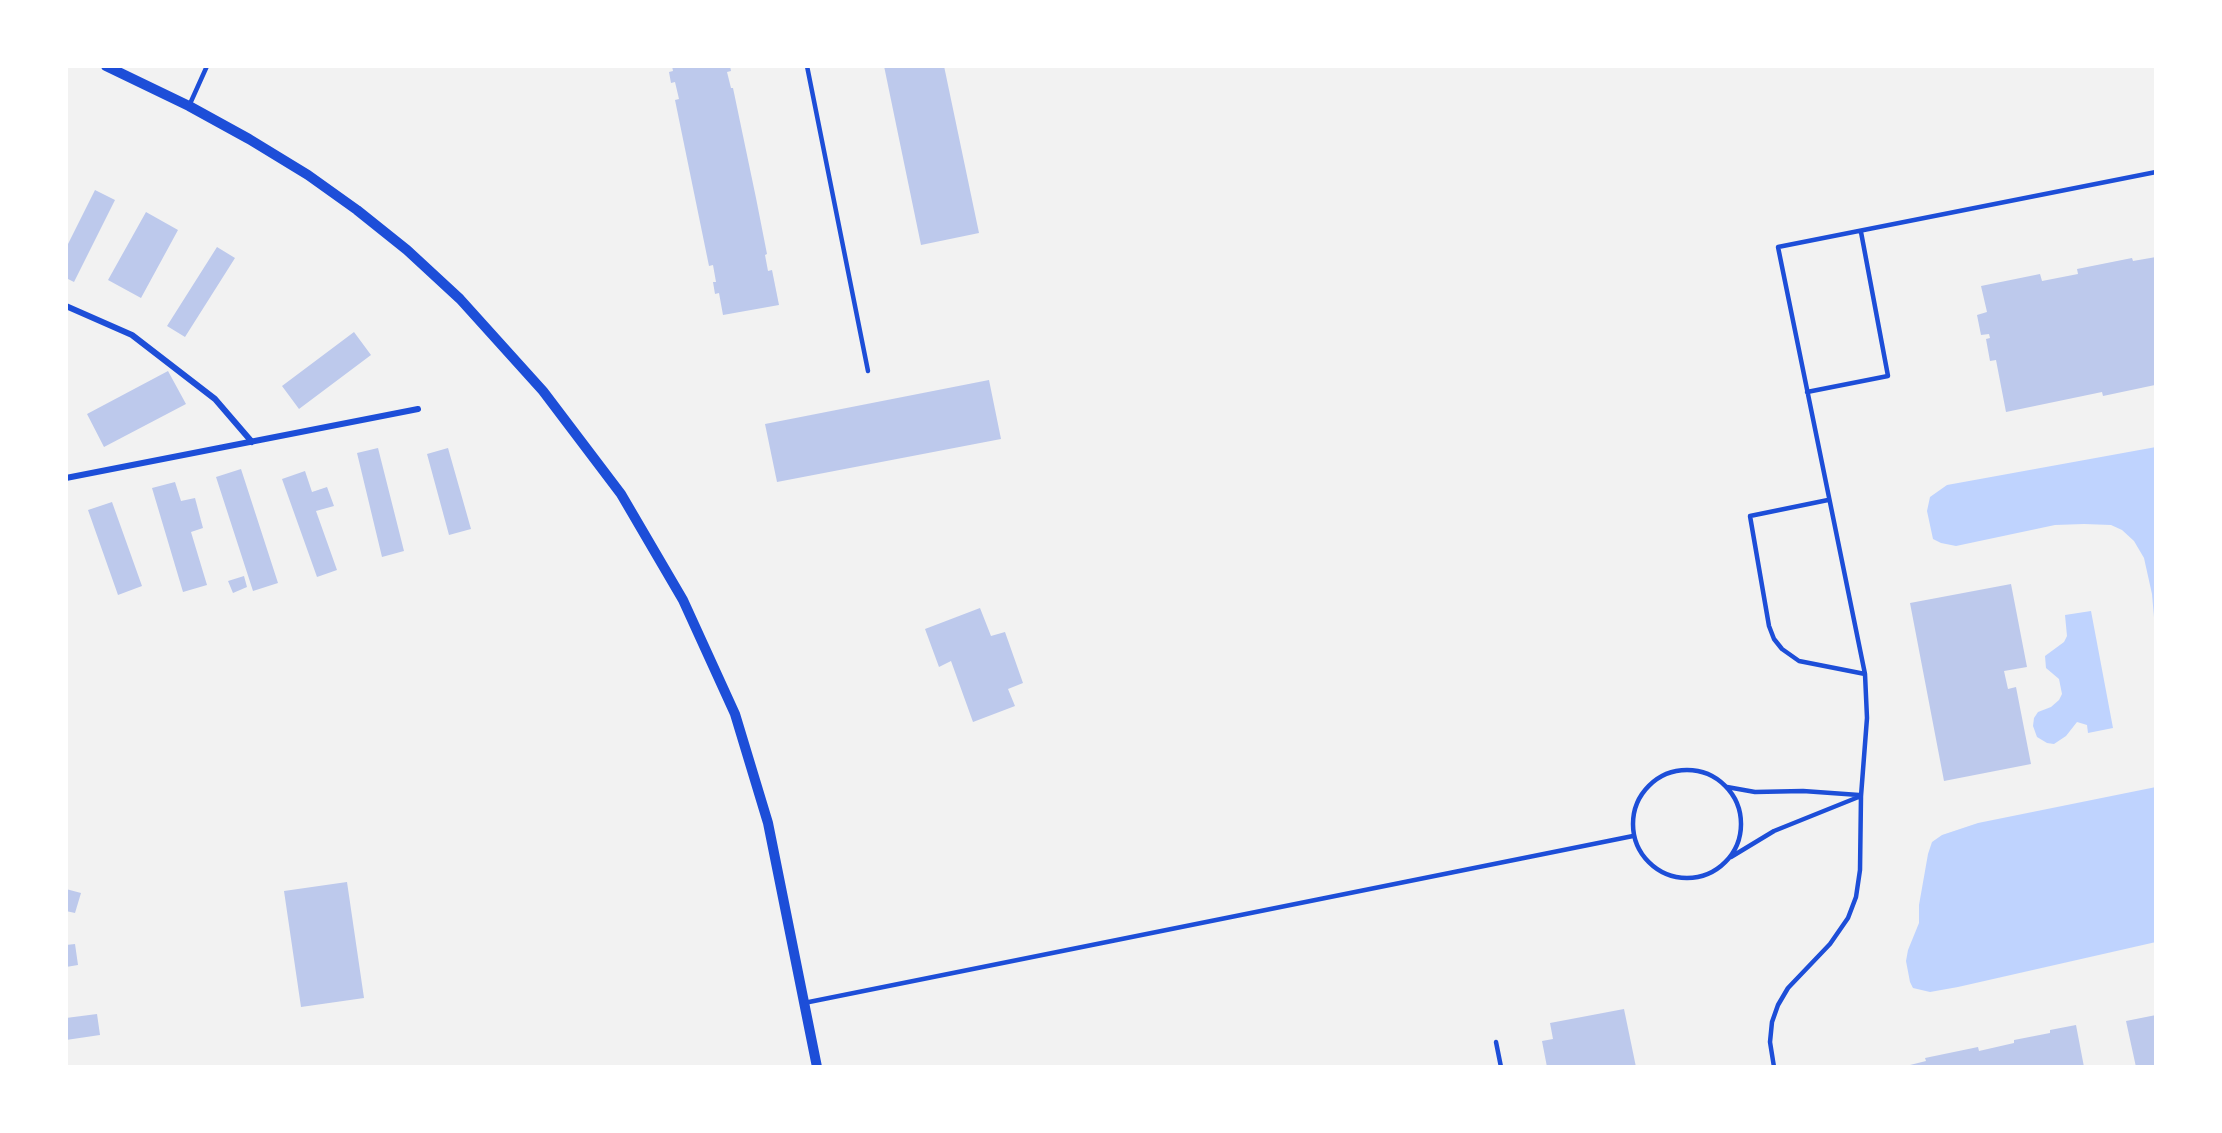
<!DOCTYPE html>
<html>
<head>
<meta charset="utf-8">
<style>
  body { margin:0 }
  #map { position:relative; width:2222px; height:1133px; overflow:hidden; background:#f2f2f2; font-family:Lora,serif }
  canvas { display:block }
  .frame { position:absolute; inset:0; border:68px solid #fff; pointer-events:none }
</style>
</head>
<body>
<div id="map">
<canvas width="2222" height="1133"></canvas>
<div class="frame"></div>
</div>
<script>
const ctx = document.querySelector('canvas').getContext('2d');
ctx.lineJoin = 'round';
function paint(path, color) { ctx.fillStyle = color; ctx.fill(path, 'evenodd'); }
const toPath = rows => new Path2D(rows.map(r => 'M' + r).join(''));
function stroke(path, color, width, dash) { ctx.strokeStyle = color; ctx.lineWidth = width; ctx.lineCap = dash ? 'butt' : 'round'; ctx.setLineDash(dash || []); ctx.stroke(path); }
paint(toPath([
  [2156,447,2156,640,2152,594,2144,558,2134,541,2122,530,2111,525,2084,524,2055,525,1956,546,1941,543,1933,539,1927,511,1930,497,1947,485],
  [2091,611,2113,728,2088,733,2087,725,2077,722,2066,736,2054,744,2047,743,2037,737,2033,726,2034,718,2038,712,2051,707,2059,700,2062,694,2059,679,2046,668,2045,656,2064,642,2067,636,2065,615],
  [2156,787,2156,942,1958,987,1930,992,1913,988,1910,982,1906,961,1908,950,1919,923,1919,905,1928,854,1932,842,1942,835,1978,823]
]), '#bfd3fe');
paint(toPath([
  [672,66,730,66,731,71,727,72,731,88,733,88,756,198,767,254,765,255,768,271,772,270,779,305,723,315,719,293,715,294,713,282,716,282,713,265,709,266,675,100,679,99,675,82,671,83,669,72,673,71],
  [884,66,944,66,979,233,921,245],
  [95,190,115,200,74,282,66,278,66,248],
  [146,212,178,230,141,298,108,280],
  [217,247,235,258,185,337,167,326],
  [2156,257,2155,385,2103,396,2102,392,2006,412,1996,360,1990,361,1986,339,1990,338,1989,334,1981,335,1977,315,1987,312,1981,286,2040,274,2042,281,2078,274,2077,269,2132,258,2133,261],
  [354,332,371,355,299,409,282,386],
  [168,371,186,404,104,447,87,414],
  [989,380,1001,439,777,482,765,424],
  [378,448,404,551,382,557,357,453],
  [448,448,471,529,449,535,427,454],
  [241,469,278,583,253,591,216,477],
  [305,471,312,492,327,487,334,506,316,511,337,570,317,577,282,479],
  [175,482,181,501,195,498,203,528,191,532,207,585,183,592,152,488],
  [112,502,142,586,118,595,88,510],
  [244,576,247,587,233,593,228,581],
  [2011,584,2027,667,2004,671,2008,689,2016,687,2031,764,1944,781,1910,603],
  [980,608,991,636,1005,632,1023,683,1008,689,1015,706,973,722,951,661,939,667,925,629],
  [347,882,364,998,301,1007,284,891],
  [66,889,81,893,75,913,66,911],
  [75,944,78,965,66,967,66,945],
  [1624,1009,1636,1067,1547,1067,1542,1041,1553,1039,1550,1023],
  [97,1014,100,1035,66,1040,66,1018],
  [2156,1015,2156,1067,2136,1067,2126,1021],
  [2076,1025,2084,1067,1902,1067,1926,1061,1925,1058,1978,1047,1979,1051,2014,1043,2014,1040,2050,1033,2050,1030]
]), '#bdc9ec');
stroke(toPath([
  [807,66,868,371],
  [189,106,207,66],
  [1807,392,1888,376,1861,232],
  [1828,500,1750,516,1769,626,1774,639,1782,649,1799,661,1865,674],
  '1633 824a54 54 0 1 1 108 0a54 54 0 1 1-108 0Z',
  [1727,787,1755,792,1803,791,1859,795],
  [1731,857,1774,831,1861,796],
  [804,1003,1633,836],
  [1496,1042,1501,1067],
  [1774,1067,1770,1042,1772,1022,1778,1005,1788,988,1830,944,1848,918,1856,897,1860,870,1861,796,1867,718,1865,674,1778,247,2156,172]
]), '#1d4ed8', 4.5);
stroke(toPath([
  [66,306,132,335,215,399,252,442],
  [66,478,418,409]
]), '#1d4ed8', 6);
stroke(toPath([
  [106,66,189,106,249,139,308,175,357,210,407,250,460,299,543,391,621,494,683,600,735,714,768,823,817,1067]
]), '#1d4ed8', 10);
</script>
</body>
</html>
